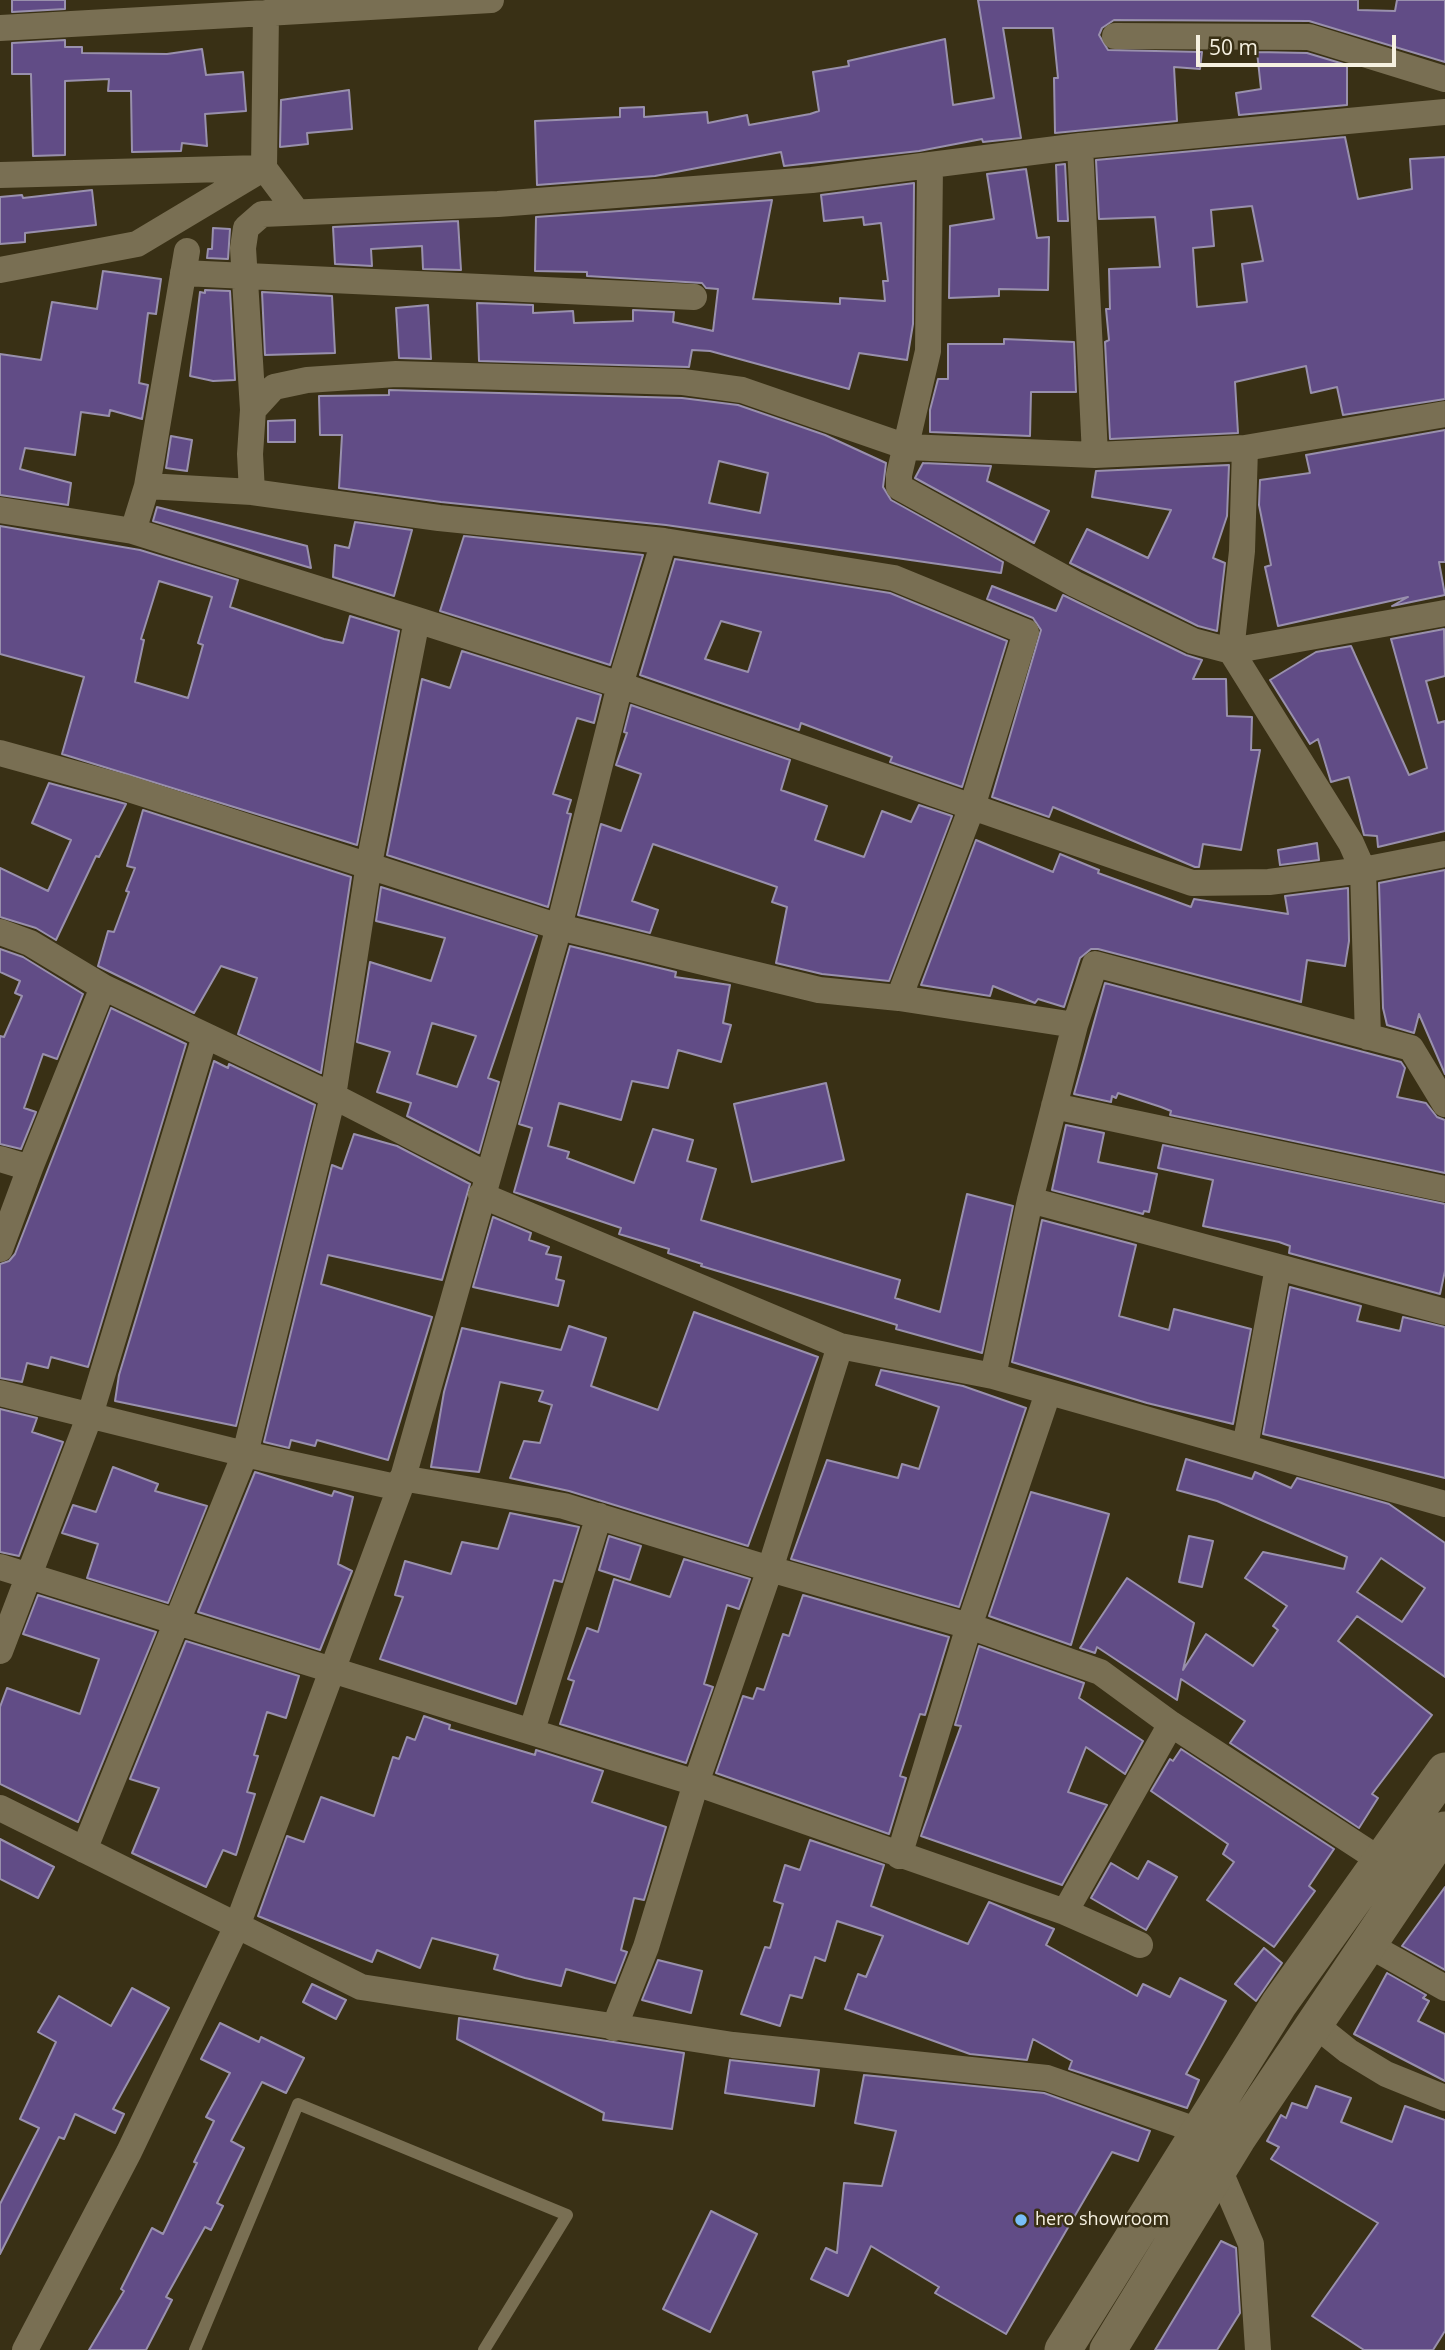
<!DOCTYPE html>
<html>
<head>
<meta charset="utf-8">
<style>
  body { margin:0 }
  #map { position:relative; width:1445px; height:2350px; overflow:hidden; background:#393015; font-family:"Open Sans",sans-serif }
  canvas { display:block }
  .scale { position:absolute; left:1196px; top:35px; width:200px; height:32px; box-sizing:border-box; border:4px solid #f6f1e1; border-top:0; padding-left:9px; font-size:21px; line-height:24px; white-space:nowrap; color:#f6f1e1; -webkit-text-stroke:5px #393015; paint-order:stroke }
</style>
</head>
<body>
<div id="map">
<canvas width="1445" height="2350"></canvas>
<div class="scale">50 m</div>
</div>
<script>
const ctx = document.querySelector('canvas').getContext('2d');
ctx.lineJoin = 'round';
function paint(path, color) { ctx.fillStyle = color; ctx.fill(path, 'evenodd'); }
const toPath = rows => new Path2D(rows.map(r => 'M' + r).join(''));
function stroke(path, color, width, dash) { ctx.strokeStyle = color; ctx.lineWidth = width; ctx.lineCap = dash ? 'butt' : 'round'; ctx.setLineDash(dash || []); ctx.stroke(path); }
function drawText(font, color, halo, rows, align = 'center') {
  ctx.font = font + ' "Open Sans",sans-serif'; ctx.lineWidth = 5; ctx.setLineDash([]); ctx.textBaseline = 'middle'; ctx.strokeStyle = halo; ctx.fillStyle = color; for (const [text, x, y, turn = 0] of rows) {
    ctx.save(); ctx.translate(x, y); ctx.rotate((+turn || 0) * Math.PI / 180); ctx.textAlign = isNaN(turn) ? turn : align; if (halo) ctx.strokeText(text, 0, 0); ctx.fillText(text, 0, 0); ctx.restore();
  }
}
const building = toPath([
  [12,0,65,0,65,9,12,12,12,0],
  [978,0,1358,0,1358,10,1395,11,1397,0,1445,0,1445,62,1309,21,1114,20,1102,28,1099,35,1108,50,1202,52,1200,69,1174,67,1177,121,1055,133,1054,78,1058,78,1053,28,1003,28,1021,138,983,142,982,139,919,151,784,166,781,152,655,176,537,185,535,121,620,117,620,108,644,107,644,117,707,112,708,123,747,115,749,125,810,114,819,111,813,72,849,66,848,61,945,39,953,105,994,98,978,0],
  [65,40,65,47,82,47,82,53,167,54,202,49,206,75,243,72,246,111,205,114,207,146,182,143,181,151,132,152,131,91,108,91,109,79,65,81,65,155,33,156,31,74,12,74,12,43,65,40],
  [1257,52,1307,53,1347,65,1347,105,1239,115,1236,93,1261,89,1257,52],
  [349,90,352,129,307,133,308,144,280,147,281,100,349,90],
  [1345,137,1358,199,1412,189,1410,159,1445,157,1445,399,1343,415,1337,387,1311,393,1306,366,1235,382,1238,433,1110,439,1105,342,1109,340,1106,309,1110,309,1109,269,1160,267,1155,217,1099,219,1096,160,1345,137],
  [1252,206,1263,261,1242,264,1247,302,1197,307,1193,248,1214,246,1211,210,1252,206],
  [1065,164,1068,221,1058,221,1056,165,1065,164],
  [1026,169,1037,238,1049,237,1048,290,999,289,999,296,949,298,950,226,994,219,987,174,1026,169],
  [914,183,913,324,907,360,859,353,849,389,710,351,692,350,689,367,479,361,477,303,533,305,533,313,573,311,574,323,633,321,633,310,674,312,673,322,713,331,718,289,706,288,702,283,587,276,587,272,535,271,536,217,772,200,753,299,840,304,840,298,885,301,883,281,888,281,881,223,864,225,863,217,824,221,821,195,914,183],
  [92,190,96,225,25,233,25,242,0,244,0,197,22,195,23,198,92,190],
  [458,221,461,270,423,269,422,246,371,249,372,266,335,264,333,227,458,221],
  [213,228,230,229,228,259,207,258,208,249,212,249,213,228],
  [103,271,161,279,156,314,148,313,139,383,148,385,142,419,110,410,109,416,81,412,75,455,25,448,20,469,71,483,68,505,0,495,0,354,41,360,52,302,97,309,103,271],
  [205,290,230,291,235,380,213,381,190,376,200,292,205,293,205,290],
  [262,292,332,296,335,353,265,355,262,292],
  [428,305,431,359,399,358,396,308,428,305],
  [1004,339,1074,342,1076,392,1031,392,1030,436,930,432,930,410,938,379,948,379,948,344,1004,344,1004,339],
  [389,390,682,398,738,405,825,435,886,463,883,487,891,500,1003,562,1001,573,666,525,441,502,339,488,342,435,320,435,319,396,389,395,389,390],
  [719,461,768,473,760,513,709,503,719,461],
  [295,420,295,442,268,442,268,421,295,420],
  [1445,430,1445,562,1439,562,1445,595,1392,606,1408,597,1278,626,1265,567,1271,565,1259,505,1260,480,1310,473,1306,455,1445,430],
  [171,436,192,440,187,471,166,468,171,436],
  [923,463,991,466,987,481,1049,511,1034,543,915,478,923,463],
  [1229,465,1227,516,1213,558,1225,563,1217,631,1198,626,1070,563,1087,529,1148,558,1171,510,1092,497,1096,471,1229,465],
  [157,507,307,546,311,568,153,521,157,507],
  [355,522,412,530,394,596,333,577,335,545,349,548,355,522],
  [0,526,140,550,238,580,230,607,324,639,343,643,350,616,399,631,357,845,62,754,84,677,0,654,0,526],
  [159,581,212,597,198,643,203,645,188,698,135,682,144,640,141,639,159,581],
  [464,536,643,555,610,665,440,611,464,536],
  [675,559,890,593,1007,641,962,787,890,762,892,757,801,723,799,730,640,675,675,559],
  [721,621,761,632,748,672,705,659,721,621],
  [992,586,1056,611,1063,595,1186,655,1202,660,1193,679,1226,679,1227,716,1252,717,1251,750,1260,750,1241,850,1203,844,1199,867,1195,867,1053,807,1049,817,992,797,1041,630,1033,618,987,599,992,586],
  [1444,629,1445,676,1426,681,1438,723,1445,721,1445,831,1378,847,1377,836,1364,835,1349,777,1331,782,1318,739,1310,744,1270,680,1316,652,1351,646,1409,775,1427,768,1391,639,1444,629],
  [462,651,601,695,594,723,577,718,553,794,571,800,567,813,571,814,548,907,387,855,422,679,450,688,462,651],
  [631,705,790,760,781,790,827,806,815,840,864,857,882,811,911,822,919,805,952,816,889,981,822,974,776,963,787,907,772,902,777,887,653,844,632,901,658,910,650,933,578,915,601,824,621,831,641,774,616,765,627,733,624,732,631,705],
  [49,783,126,804,99,857,96,856,56,940,36,928,0,917,0,868,48,891,71,840,32,823,49,783],
  [143,810,351,877,321,1073,238,1034,257,978,221,966,194,1013,98,966,108,931,114,932,129,892,126,891,135,868,127,866,143,810],
  [976,840,1053,872,1060,854,1099,870,1098,873,1191,907,1194,899,1288,914,1285,896,1348,888,1349,941,1345,966,1307,960,1301,1002,1098,949,1091,949,1080,958,1064,1007,1038,999,1035,1003,993,986,990,996,921,985,976,840],
  [1317,843,1319,860,1280,865,1278,850,1317,843],
  [1445,870,1445,1074,1419,1014,1414,1033,1387,1025,1383,1008,1379,883,1445,870],
  [381,887,537,936,488,1078,499,1082,479,1153,407,1116,411,1103,377,1092,390,1052,357,1042,370,962,431,981,445,938,376,921,381,887],
  [432,1023,476,1036,457,1087,417,1074,432,1023],
  [570,946,676,972,675,977,730,985,723,1023,731,1025,721,1062,678,1050,668,1088,632,1081,621,1120,559,1103,548,1146,569,1152,567,1158,634,1183,653,1129,693,1140,687,1161,716,1169,701,1220,900,1280,895,1298,940,1312,967,1194,1013,1206,982,1353,896,1329,897,1325,701,1266,702,1264,668,1253,669,1249,619,1234,621,1228,514,1192,532,1128,519,1124,570,946],
  [0,949,23,957,83,994,57,1059,43,1054,24,1108,36,1112,21,1149,0,1144,0,1036,4,1037,22,996,15,993,20,981,0,972,0,949],
  [1105,983,1401,1062,1405,1068,1397,1097,1426,1103,1437,1117,1445,1120,1445,1173,1170,1115,1171,1111,1161,1107,1118,1093,1116,1098,1112,1096,1111,1102,1074,1094,1105,983],
  [111,1008,186,1044,88,1367,51,1357,48,1368,27,1363,22,1382,0,1378,0,1264,9,1261,15,1254,111,1008],
  [214,1061,228,1068,229,1064,315,1105,236,1426,115,1401,119,1375,214,1061],
  [826,1083,844,1160,752,1182,734,1104,826,1083],
  [1066,1125,1104,1133,1098,1162,1157,1174,1149,1212,1144,1211,1143,1214,1052,1190,1066,1125],
  [354,1134,397,1146,470,1184,442,1280,328,1255,321,1284,432,1317,388,1460,317,1440,315,1446,291,1440,289,1448,264,1442,332,1165,342,1169,354,1134],
  [1163,1145,1445,1204,1445,1271,1440,1294,1289,1253,1290,1246,1279,1242,1203,1226,1213,1180,1158,1168,1163,1145],
  [493,1217,531,1233,529,1240,549,1247,546,1254,561,1257,556,1279,564,1281,558,1306,473,1287,493,1217],
  [1042,1220,1136,1245,1119,1316,1169,1330,1174,1309,1251,1329,1233,1424,1147,1403,1012,1362,1042,1220],
  [1290,1287,1361,1306,1357,1321,1400,1331,1403,1317,1445,1327,1445,1478,1263,1434,1290,1287],
  [694,1312,818,1357,748,1546,569,1491,510,1478,524,1441,540,1443,552,1405,539,1401,543,1391,500,1382,479,1472,431,1467,444,1392,462,1328,561,1350,569,1326,606,1338,591,1386,658,1410,694,1312],
  [881,1370,963,1386,1026,1408,959,1607,791,1559,827,1460,898,1478,902,1464,919,1469,939,1407,876,1385,881,1370],
  [0,1409,37,1418,32,1432,63,1442,19,1556,0,1552,0,1409],
  [1186,1459,1252,1479,1255,1472,1291,1488,1297,1478,1389,1504,1445,1543,1445,1677,1357,1616,1338,1641,1432,1715,1372,1794,1378,1798,1359,1828,1230,1743,1245,1721,1181,1679,1177,1700,1097,1647,1095,1653,1080,1648,1127,1578,1194,1623,1183,1670,1206,1634,1253,1666,1278,1630,1273,1626,1287,1606,1245,1578,1263,1552,1344,1569,1347,1557,1217,1501,1177,1490,1186,1459],
  [1381,1558,1425,1588,1402,1622,1357,1592,1381,1558],
  [113,1467,158,1484,155,1491,207,1506,168,1603,87,1578,98,1544,62,1533,73,1505,96,1512,113,1467],
  [255,1472,332,1496,334,1491,353,1497,338,1564,352,1571,320,1650,198,1612,255,1472],
  [1031,1492,1109,1514,1071,1645,989,1616,1031,1492],
  [510,1513,579,1527,562,1582,554,1580,516,1704,380,1659,403,1597,395,1595,405,1561,451,1574,462,1542,498,1549,510,1513],
  [609,1536,641,1546,630,1580,599,1570,609,1536],
  [1189,1536,1213,1541,1202,1587,1179,1582,1189,1536],
  [684,1559,750,1579,739,1609,727,1605,704,1684,713,1687,686,1763,560,1724,574,1681,568,1679,587,1628,598,1632,614,1579,670,1597,684,1559],
  [38,1595,156,1632,78,1822,0,1784,0,1707,7,1688,80,1714,99,1659,23,1634,38,1595],
  [803,1595,949,1637,925,1715,920,1714,900,1776,906,1778,889,1834,716,1773,743,1696,753,1699,757,1688,764,1690,783,1634,789,1636,803,1595],
  [186,1641,299,1676,286,1718,267,1712,254,1755,258,1756,247,1792,255,1794,236,1855,223,1850,206,1887,132,1853,159,1788,130,1779,186,1641],
  [979,1646,1084,1683,1079,1698,1143,1741,1125,1774,1086,1747,1068,1792,1107,1805,1062,1885,921,1836,961,1726,955,1725,979,1646],
  [424,1716,450,1725,449,1729,535,1755,536,1750,603,1771,592,1802,666,1827,644,1900,634,1898,621,1950,627,1952,615,1983,566,1969,561,1986,525,1978,494,1969,498,1955,432,1938,420,1968,377,1950,372,1962,258,1916,287,1836,304,1842,321,1797,374,1816,393,1757,399,1759,407,1737,415,1740,424,1716],
  [1181,1749,1334,1849,1309,1886,1315,1891,1274,1947,1207,1900,1234,1862,1223,1854,1228,1844,1151,1791,1170,1759,1173,1761,1181,1749],
  [0,1839,54,1867,38,1898,0,1879,0,1839],
  [810,1840,884,1865,871,1906,968,1944,989,1902,1054,1929,1046,1945,1137,1996,1143,1984,1170,1997,1180,1978,1226,2001,1186,2074,1199,2080,1187,2108,1069,2069,1072,2061,1033,2039,1027,2060,970,2054,845,2009,858,1974,866,1977,883,1936,837,1921,825,1961,815,1957,802,1998,790,1995,780,2026,741,2014,765,1947,770,1948,783,1904,774,1901,785,1865,800,1870,810,1840],
  [1148,1861,1177,1877,1146,1930,1091,1898,1111,1863,1138,1879,1148,1861],
  [1445,1887,1445,1970,1402,1946,1445,1887],
  [1264,1948,1282,1963,1256,2001,1235,1984,1264,1948],
  [658,1960,702,1971,691,2013,642,2000,658,1960],
  [1387,1973,1426,1995,1423,1998,1429,2001,1418,2021,1445,2034,1445,2081,1354,2034,1387,1973],
  [312,1984,346,2000,336,2019,303,2002,312,1984],
  [132,1988,169,2008,113,2109,124,2114,115,2133,75,2114,64,2139,59,2137,0,2254,0,2204,39,2128,20,2119,56,2042,38,2032,59,1996,111,2026,132,1988],
  [459,2018,684,2053,672,2129,603,2120,604,2113,457,2039,459,2018],
  [220,2023,259,2042,261,2037,304,2058,286,2093,262,2082,231,2141,244,2148,217,2203,223,2206,211,2230,205,2227,166,2297,172,2300,146,2350,89,2350,124,2291,121,2289,152,2228,163,2234,197,2163,194,2162,214,2121,206,2117,230,2073,201,2059,220,2023],
  [730,2060,819,2070,814,2106,725,2093,730,2060],
  [864,2075,1044,2093,1150,2131,1138,2161,1112,2152,1006,2334,935,2293,939,2287,871,2246,848,2296,811,2279,826,2248,837,2253,844,2183,882,2186,896,2131,855,2123,864,2075],
  [1316,2086,1351,2098,1341,2122,1392,2142,1405,2106,1445,2120,1445,2331,1433,2350,1364,2350,1312,2316,1378,2223,1271,2159,1279,2147,1267,2141,1281,2115,1286,2118,1292,2103,1307,2108,1316,2086],
  [711,2211,757,2234,710,2332,663,2309,711,2211],
  [1221,2241,1236,2248,1240,2313,1217,2350,1155,2350,1221,2241]
]);
paint(building, '#614c86');
stroke(building, '#9990ad', 2);
stroke(toPath([
  [195,2350,298,2104,567,2215,484,2350]
]), '#796f53', 12);
stroke(toPath([
  [266,13,491,0],
  [0,28,266,13,264,168,297,212],
  [1115,36,1309,37,1445,79],
  [1080,146,1095,455],
  [930,166,928,351,899,475,899,487,1075,584,1193,641,1231,651,1445,613],
  [0,175,262,168],
  [0,270,137,244,264,168],
  [183,273,694,297],
  [253,410,243,248,246,228,262,214,498,204,812,180,1080,146,1445,112],
  [1245,448,1242,551,1231,651,1351,843,1363,870,1368,1037],
  [147,486,252,492,439,518,664,541,894,578,1026,632,972,807,899,998],
  [252,492,250,454,253,410,274,387,307,380,396,374,683,382,742,390,907,447,1095,455,1245,448,1445,414],
  [0,510,133,531,417,620,620,685,1192,883,1269,882,1363,870,1445,854],
  [133,531,147,486,187,251],
  [664,541,620,685,559,927,819,990,899,998,1075,1025,1030,1200],
  [0,753,123,787,559,927,400,1488,245,1454,0,1393],
  [0,932,30,943,103,987],
  [1075,1025,1095,964,1411,1048,1445,1104],
  [1054,1106,1445,1189],
  [0,1159,30,1168,0,1249],
  [30,1168,103,987,333,1096,487,1175],
  [481,1195,840,1346,993,1376],
  [1445,1312,1030,1200,993,1376,1445,1504],
  [1245,1447,1278,1267],
  [402,1478,564,1506,770,1569,840,1346],
  [0,1567,696,1783,1065,1912,1140,1945],
  [0,1651,90,1415,205,1036],
  [532,1730,599,1516],
  [0,1808,361,1987,733,2045,1047,2078,1199,2131],
  [84,1850,245,1454,333,1096,369,864,417,620],
  [899,1856,969,1626,1048,1393],
  [1065,1912,1171,1724],
  [1367,1944,1445,1988],
  [1313,2023,1348,2051,1386,2074,1445,2098],
  [614,2028,646,1947,696,1783,770,1569,969,1626,1100,1672,1171,1724,1383,1862],
  [1219,2169,1251,2244,1258,2350],
  [25,2350,129,2152,237,1926,400,1488]
]), '#796f53', 26);
stroke(toPath([
  [1063,2350,1279,2004,1445,1771],
  [1108,2350,1237,2139,1445,1830]
]), '#796f53', 37);
for (const [x, y, r, color] of [
  [1021,2220,7,"#79bff8"]
]) { const dot = new Path2D(); dot.arc(x, y, r, 0, 2 * Math.PI); ctx.fillStyle = color; ctx.fill(dot); stroke(dot, '#393015', 2.5); }
drawText('18px', '#f6f1e1', '#393015', [
  ["hero showroom",1035,2220]
], 'left');
</script>
</body>
</html>
